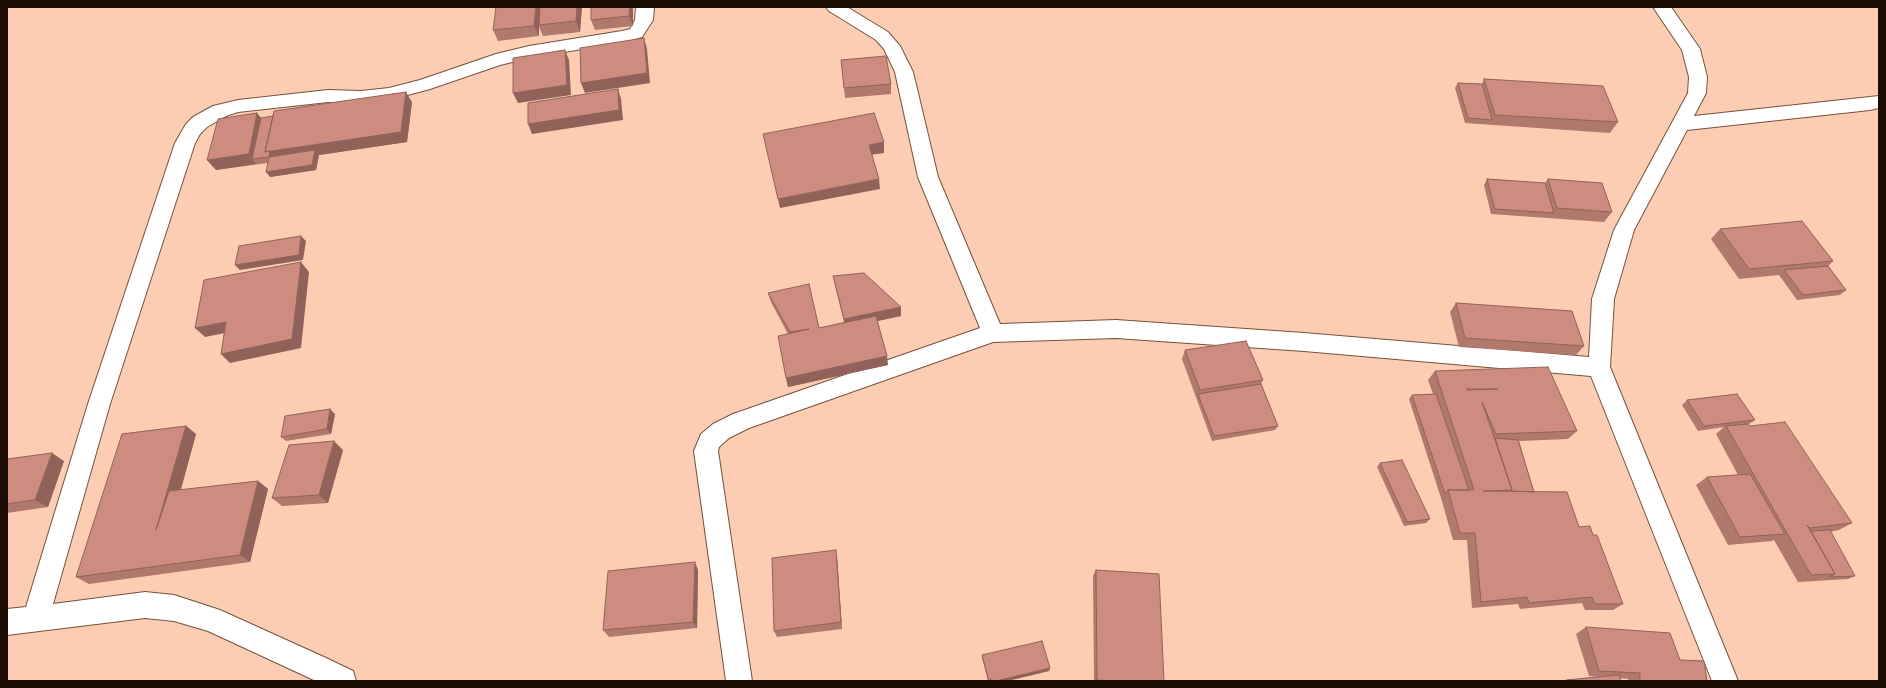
<!DOCTYPE html>
<html>
<head>
<meta charset="utf-8">
<style>
  body { margin:0 }
  #map { position:relative; width:1886px; height:688px; overflow:hidden; background:#fccdb3; font-family:"Work Sans",sans-serif }
  canvas { display:block }
  .frame { position:absolute; inset:0; border:8px solid #1c0c04; pointer-events:none }
</style>
</head>
<body>
<div id="map">
<canvas width="1886" height="688"></canvas>
<div class="frame"></div>
</div>
<script>
const ctx = document.querySelector('canvas').getContext('2d');
ctx.lineJoin = 'round';
const toPath = rows => new Path2D(rows.map(r => 'M' + r).join(''));
function stroke(path, color, width, dash) { ctx.strokeStyle = color; ctx.lineWidth = width; ctx.lineCap = dash ? 'butt' : 'round'; ctx.setLineDash(dash || []); ctx.stroke(path); }
function paint(path, color) { ctx.fillStyle = color; ctx.fill(path, 'evenodd'); }
const minor = toPath([
  [636,7,654,7,653,20,642,37,629,41,529,58,500,65,430,89,389,100,361,103,328,102,238,112,226,116,207,127,200,134,195,143,110,404,53,604,145,592,174,595,220,610,326,658,353,671,356,681,316,681,208,631,174,621,145,618,7,635,7,609,26,607,88,404,175,143,186,124,193,117,213,106,238,100,328,90,361,91,389,88,420,80,496,54,529,46,622,31,630,29,633,24,635,20,636,7],
  [826,7,847,7,888,32,900,46,913,72,938,177,1000,324,1116,320,1304,333,1589,357,1592,299,1614,230,1688,93,1689,77,1682,50,1653,7,1671,7,1700,49,1707,77,1706,93,1694,116,1879,96,1879,108,1870,110,1687,130,1634,230,1614,299,1610,367,1738,681,1712,681,1591,376,1304,351,1116,338,993,342,749,428,729,438,719,447,718,451,752,681,726,681,694,451,701,434,713,424,733,414,980,328,918,177,895,72,884,49,876,40,829,11,826,7]
]);
stroke(minor, '#785039', 2);
paint(minor, '#fff');
paint(toPath([
  [582,7,580,32,543,36,539,27,539,36,498,41,493,30],
  [633,7,633,26,595,30,591,20],
  [841,60,891,84,891,94,845,98],
  [1484,79,1618,122,1610,133,1465,123,1455,88,1458,83,1482,84],
  [412,102,407,142,319,155,316,170,270,177,267,163,216,170,207,160,257,113,261,118],
  [1487,179,1545,183,1548,179,1612,212,1604,222,1491,214,1484,185],
  [1720,229,1833,261,1828,266,1846,290,1840,295,1797,300,1779,275,1739,279,1711,239],
  [833,276,901,316,877,321,888,365,788,387,786,378,788,334,771,302,768,293,819,328,844,322,835,285],
  [1456,303,1584,346,1576,355,1459,347,1450,312],
  [1185,350,1263,380,1261,384,1278,426,1275,430,1212,441,1182,359],
  [1435,371,1577,431,1568,439,1519,441,1534,492,1579,527,1593,535,1623,604,1613,610,1585,610,1582,603,1520,609,1518,604,1472,608,1467,540,1453,540,1441,498,1409,399,1412,395,1433,394,1428,380],
  [1687,400,1755,420,1749,424,1745,425,1750,426,1852,523,1839,530,1830,532,1855,576,1848,579,1798,582,1774,540,1772,541,1728,545,1696,485,1707,477,1738,475,1716,434,1724,427,1698,431,1682,405],
  [335,414,331,434,286,441,281,437],
  [186,426,196,434,181,490,258,481,268,489,250,562,89,584,76,577],
  [343,450,328,503,282,506,272,498],
  [7,459,64,461,48,507,7,513],
  [1380,463,1430,519,1426,523,1404,526,1377,467],
  [837,557,842,629,777,637,774,631],
  [698,570,697,628,609,637,603,630],
  [1096,570,1164,681,1094,681,1093,576],
  [1586,627,1680,660,1707,681,1629,681,1628,679,1620,678,1621,681,1564,681,1566,680,1599,677,1589,676,1576,634],
  [982,655,1050,668,1049,671,1007,681,988,681,982,658]
]), '#b1786e');
paint(toPath([
  [536,7,541,7,539,25,539,36,534,26],
  [577,7,582,7,580,32,576,21],
  [630,7,633,7,633,26,629,16],
  [644,38,647,49,650,83,585,93,581,83],
  [565,50,569,60,571,95,518,103,513,93],
  [618,89,621,99,623,120,532,134,528,124],
  [406,92,412,102,407,142,319,155,316,170,270,177,266,172,273,162,265,152],
  [257,113,265,123,252,159,256,164,216,170,207,160],
  [884,142,884,153,870,155,869,145],
  [879,179,880,189,780,208,778,199],
  [301,236,306,241,303,260,240,270,235,265],
  [301,262,309,272,301,348,230,363,221,354],
  [901,307,901,316,845,328,844,319],
  [226,322,235,331,205,337,195,328],
  [887,356,888,365,788,387,786,378],
  [330,409,335,414,331,434,327,429],
  [186,426,196,434,167,538,156,530],
  [334,441,343,450,328,503,319,495],
  [52,453,64,461,48,507,35,500],
  [258,481,268,489,250,562,240,555],
  [836,550,837,557,842,629,841,622],
  [695,562,698,570,697,628,693,622],
  [1050,668,1049,671,1007,681,995,681]
]), '#90625a');
const building = toPath([
  [496,7,536,7,534,26,493,30,496,7],
  [540,7,577,7,576,21,539,25,540,7],
  [591,7,630,7,629,16,591,20,591,7],
  [644,38,647,73,581,83,580,48,644,38],
  [565,50,567,85,513,93,513,58,565,50],
  [886,56,891,84,844,88,841,60,886,56],
  [1484,79,1603,86,1618,122,1495,115,1484,79],
  [1458,83,1482,84,1492,120,1468,118,1458,83],
  [618,89,619,110,528,124,528,103,618,89],
  [406,92,401,132,265,152,274,111,406,92],
  [257,113,249,154,207,160,218,119,257,113],
  [874,113,884,142,869,145,879,179,778,199,763,134,874,113],
  [273,116,265,152,270,151,269,157,315,150,312,165,266,172,269,157,252,159,261,118,273,116],
  [1487,179,1545,183,1554,213,1495,209,1487,179],
  [1548,179,1602,183,1612,212,1557,208,1548,179],
  [1802,221,1833,261,1749,269,1720,229,1802,221],
  [301,236,299,255,235,265,239,246,301,236],
  [301,262,292,339,221,354,226,322,195,328,204,280,301,262],
  [1828,266,1846,290,1803,295,1784,270,1828,266],
  [864,273,901,307,844,319,833,276,864,273],
  [809,284,819,328,876,316,887,356,786,378,778,336,809,329,790,332,768,293,809,284],
  [1456,303,1572,311,1584,346,1465,338,1456,303],
  [1246,341,1263,380,1200,390,1185,350,1246,341],
  [1548,367,1577,431,1496,434,1482,402,1512,490,1483,491,1567,492,1579,527,1590,526,1593,535,1597,535,1623,604,1595,604,1592,597,1529,603,1527,597,1481,602,1475,533,1460,533,1448,490,1474,490,1435,371,1548,367],
  [1467,389,1498,389,1467,390,1467,389],
  [1261,384,1278,426,1214,436,1198,394,1261,384],
  [1436,394,1469,490,1448,490,1445,494,1412,395,1436,394],
  [1737,394,1755,420,1704,426,1687,400,1737,394],
  [330,409,327,429,281,437,285,416,330,409],
  [1785,422,1852,523,1810,528,1807,525,1835,574,1811,575,1726,426,1748,424,1750,426,1785,422],
  [186,426,156,530,169,491,258,481,240,555,76,577,122,434,186,426],
  [1495,438,1518,440,1534,492,1510,491,1512,490,1495,438],
  [334,441,319,495,272,498,289,445,334,441],
  [52,453,35,500,7,504,7,459,52,453],
  [1402,460,1430,519,1407,522,1380,463,1402,460],
  [1750,474,1785,534,1740,537,1707,477,1750,474],
  [1830,530,1855,576,1829,577,1835,574,1811,531,1830,530],
  [836,550,841,622,774,631,772,558,836,550],
  [695,562,693,622,603,630,608,571,695,562],
  [1096,570,1159,574,1164,681,1109,681,1097,680,1096,570],
  [1586,627,1670,633,1680,660,1704,661,1707,681,1640,681,1640,673,1599,671,1586,627],
  [1042,641,1050,668,996,681,990,680,989,681,982,655,1042,641],
  [1619,675,1621,681,1566,681,1566,680,1619,675],
  [990,680,999,681,989,681,990,680]
]);
paint(building, '#ce8c80');
stroke(building, '#90625a', 1);
</script>
</body>
</html>
